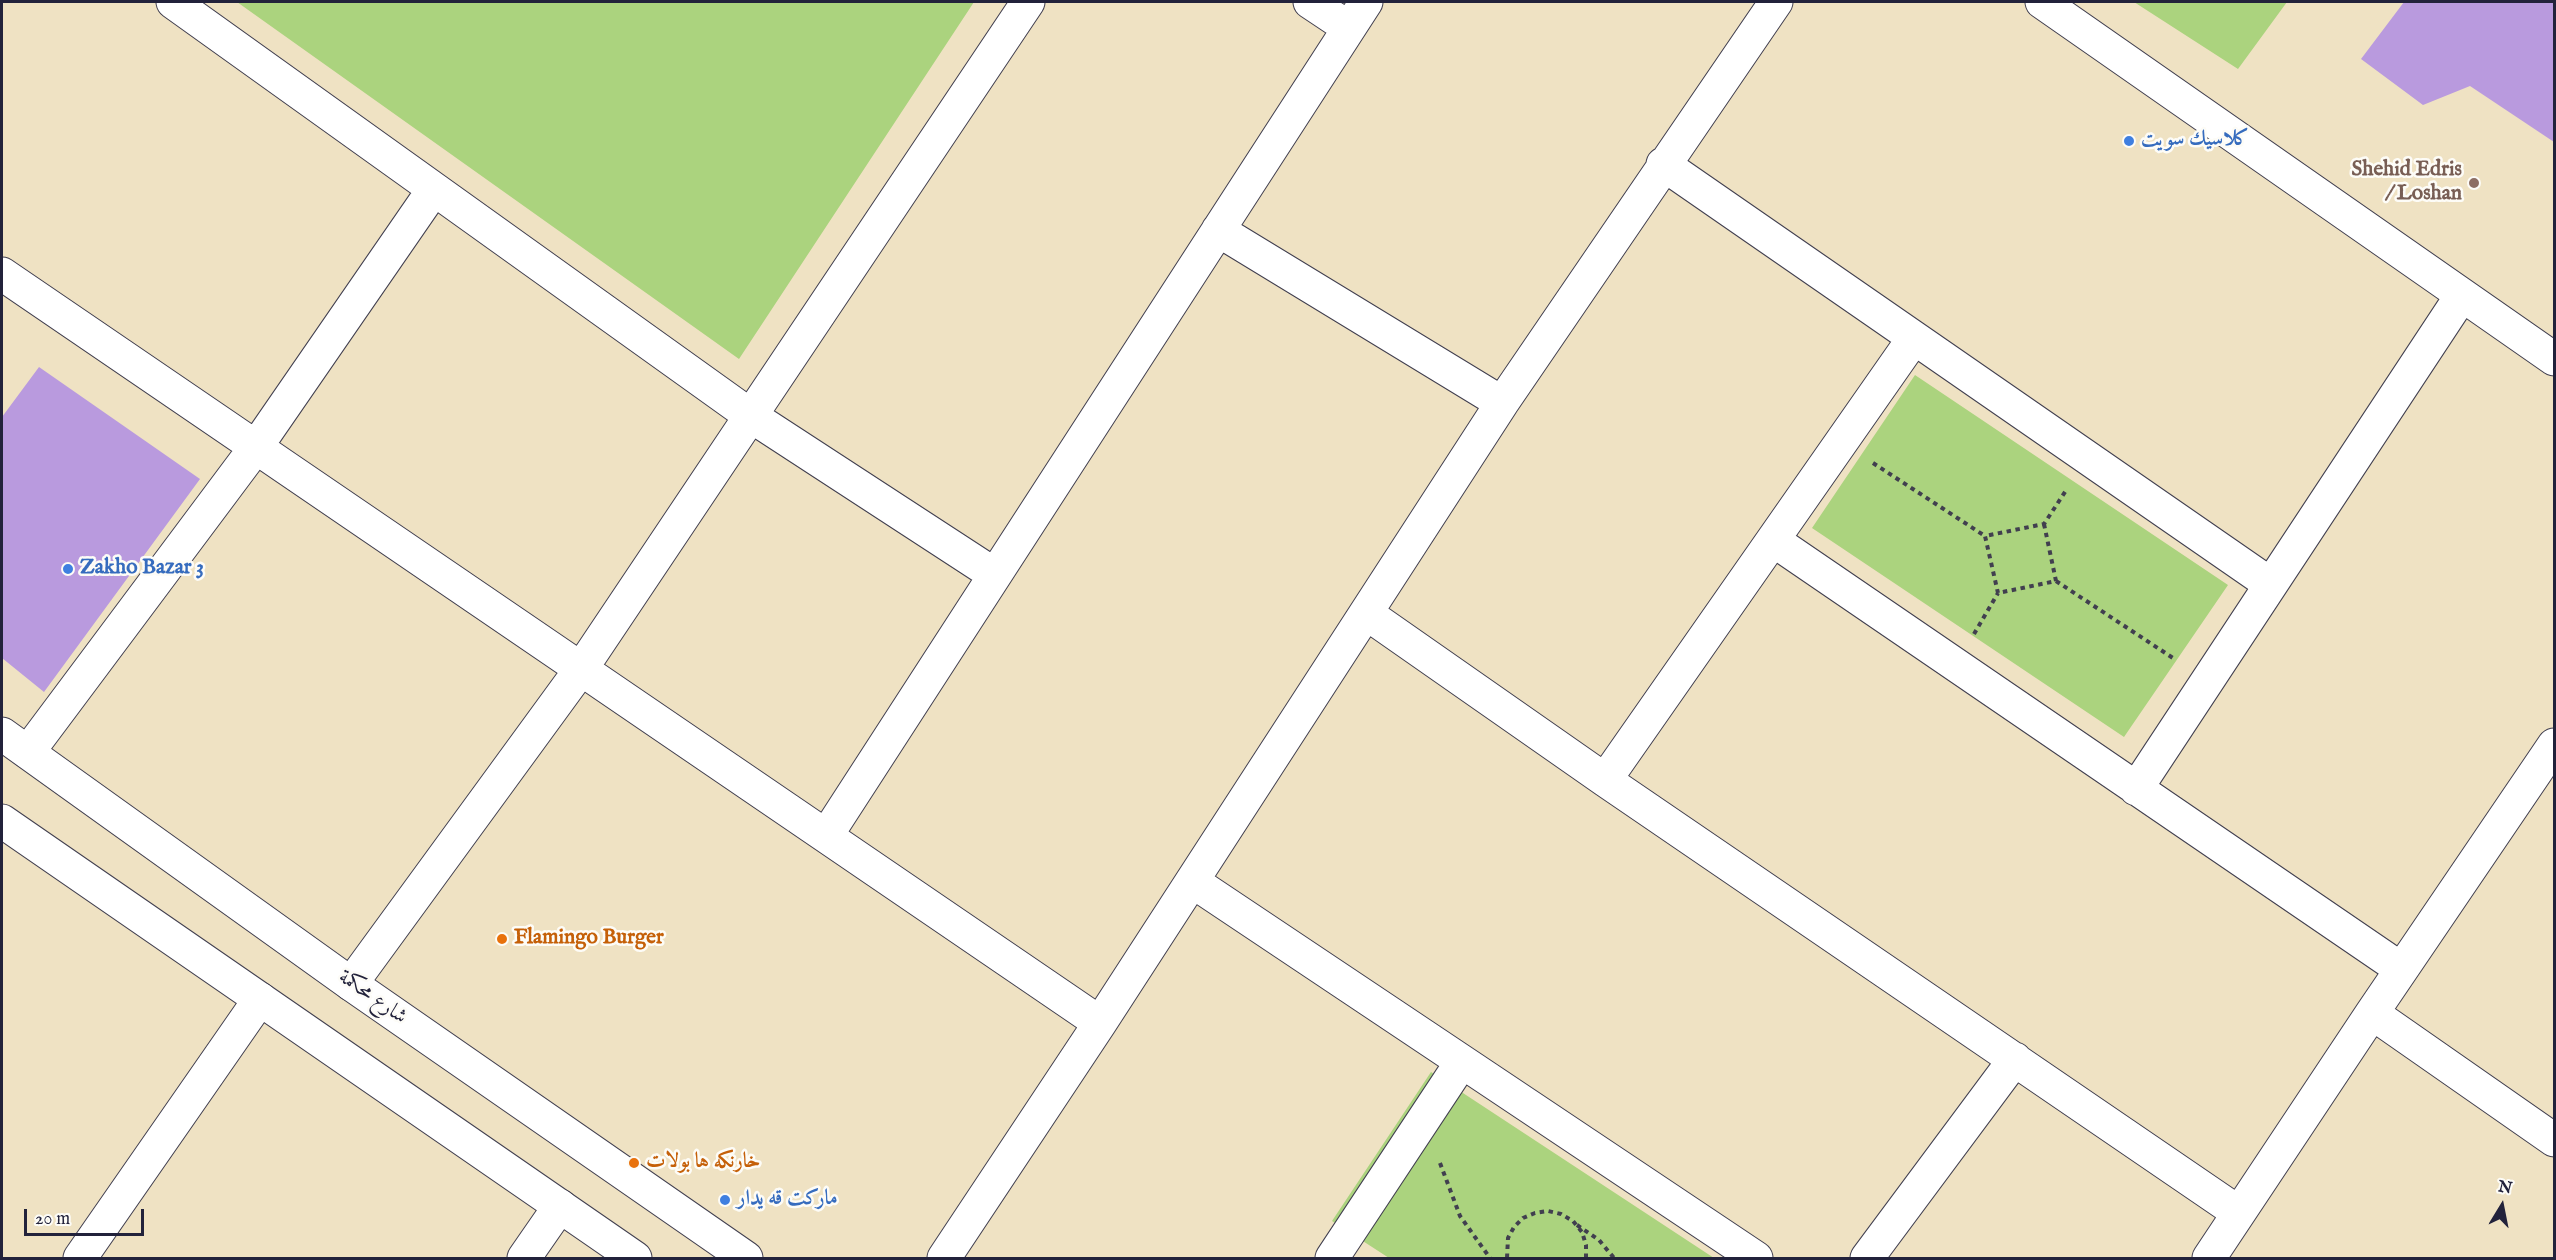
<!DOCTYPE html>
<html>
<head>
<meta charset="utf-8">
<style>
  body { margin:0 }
  #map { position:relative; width:2556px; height:1260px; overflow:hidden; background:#efe2c3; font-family:"IM FELL English",serif }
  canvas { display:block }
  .frame { position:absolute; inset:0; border:3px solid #22223b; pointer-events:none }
  .north { position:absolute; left:2472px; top:1176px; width:60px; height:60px; -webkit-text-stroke:4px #fdfcf7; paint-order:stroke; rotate:10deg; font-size:16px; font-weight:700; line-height:24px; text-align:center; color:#22223b }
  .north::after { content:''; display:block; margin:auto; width:21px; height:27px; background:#22223b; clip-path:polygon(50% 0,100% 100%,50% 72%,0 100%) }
  .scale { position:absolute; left:24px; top:1209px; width:120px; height:27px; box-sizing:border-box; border:3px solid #22223b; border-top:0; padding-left:8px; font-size:18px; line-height:21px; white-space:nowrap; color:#22223b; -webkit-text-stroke:4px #fdfcf7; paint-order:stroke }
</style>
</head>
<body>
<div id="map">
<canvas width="2556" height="1260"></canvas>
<div class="frame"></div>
<div class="north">N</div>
<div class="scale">20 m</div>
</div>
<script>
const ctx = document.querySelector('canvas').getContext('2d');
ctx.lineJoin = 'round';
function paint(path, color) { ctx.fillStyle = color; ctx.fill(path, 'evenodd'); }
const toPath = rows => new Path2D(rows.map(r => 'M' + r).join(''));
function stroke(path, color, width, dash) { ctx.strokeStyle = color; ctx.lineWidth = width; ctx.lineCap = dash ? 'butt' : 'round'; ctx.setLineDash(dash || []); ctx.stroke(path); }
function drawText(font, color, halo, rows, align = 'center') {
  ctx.font = font + ' "IM FELL English",Amiri,serif'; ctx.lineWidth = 5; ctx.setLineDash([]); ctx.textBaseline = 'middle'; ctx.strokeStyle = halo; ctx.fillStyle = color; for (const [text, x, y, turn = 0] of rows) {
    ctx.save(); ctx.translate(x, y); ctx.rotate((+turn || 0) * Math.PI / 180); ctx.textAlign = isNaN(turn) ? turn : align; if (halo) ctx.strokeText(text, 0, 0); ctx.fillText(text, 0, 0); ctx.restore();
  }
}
paint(toPath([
  [237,2,974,2,739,359],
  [2134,2,2287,2,2238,69],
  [1915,375,2228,585,2124,737,1812,528],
  [1431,1072,1714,1258,1389,1258,1332,1221]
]), '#abd37e');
paint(toPath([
  [2404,2,2554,2,2554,142,2470,86,2423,105,2361,59],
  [39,367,200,479,44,692,2,658,2,417]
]), '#b99ade');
const minor = toPath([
  [173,2,751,416,995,575],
  [1310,2,1349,28],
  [2042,2,2554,359],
  [1663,164,2270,584],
  [1218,230,1502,403],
  [2,274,1100,1023],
  [1773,540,2401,969],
  [1366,613,1605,780,2239,1213],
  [28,752,256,447,434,189],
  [1605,780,1914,338],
  [2136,789,2462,295],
  [826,836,1366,2],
  [1192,881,1756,1258],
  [351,984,581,669,1028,2],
  [2372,1013,2554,1140],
  [80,1258,260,999],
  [524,1258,560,1206],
  [944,1258,1100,1023,1502,403,1776,2],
  [1332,1258,1461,1063],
  [1867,1258,2015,1059],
  [2209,1258,2372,1013,2554,745]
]);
const major = toPath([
  [2,734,351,984,746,1258],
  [2,821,635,1258]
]);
stroke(minor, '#413f4f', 35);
stroke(major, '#413f4f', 35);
stroke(toPath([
  [1873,463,1985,536],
  [2044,524,2056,581,1998,593,1985,536,2044,524,2067,489],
  [2056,581,2176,660],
  [1974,634,1998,593],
  [1440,1163,1460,1216,1490,1258],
  [1577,1225,1599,1240,1614,1258],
  [1507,1258,1508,1238,1514,1227,1523,1218,1535,1213,1548,1211,1561,1214,1573,1221,1582,1232,1586,1245,1586,1258]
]), '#413f4f', 4, [4.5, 4.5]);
stroke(minor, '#fff', 33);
stroke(major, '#fff', 33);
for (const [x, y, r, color] of [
  [2129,141,6,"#3f7fe0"],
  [2474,183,6,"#8d6e63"],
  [68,569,6,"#3f7fe0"],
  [502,939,6,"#e8710a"],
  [634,1163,6,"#e8710a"],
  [725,1200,6,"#3f7fe0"]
]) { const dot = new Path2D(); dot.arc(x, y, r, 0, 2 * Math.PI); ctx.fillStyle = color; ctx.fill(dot); stroke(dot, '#fdfcf7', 2); }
drawText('bold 21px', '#366cbe', '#fdfcf7', [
  ["كلاسيك سويت",2141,141],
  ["Zakho Bazar 3",80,569],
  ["ماركت قه يدار",737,1200]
], 'left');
drawText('bold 21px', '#785e54', '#fdfcf7', [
  ["Shehid Edris",2462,171],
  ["/ Loshan",2462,195]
], 'right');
drawText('bold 21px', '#c56008', '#fdfcf7', [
  ["Flamingo Burger",514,939],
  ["خارنكه ها بولات",646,1163]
], 'left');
drawText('21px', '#22223b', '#fdfcf7', [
  ["شارع محكمة",372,998,35]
]);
</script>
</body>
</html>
